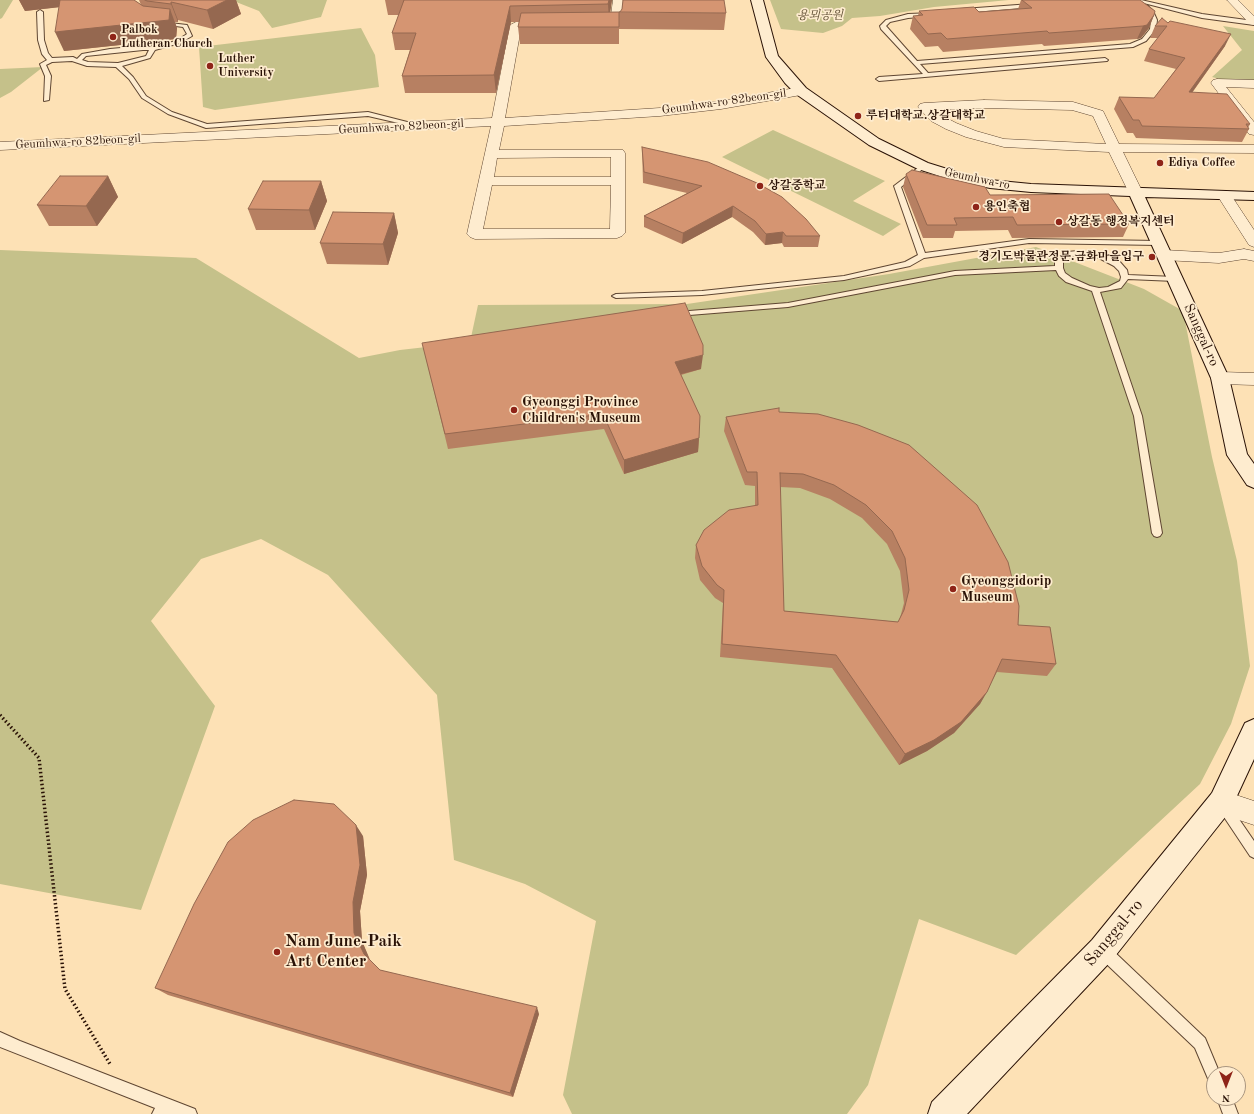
<!DOCTYPE html>
<html>
<head>
<meta charset="utf-8">
<style>
  body { margin:0 }
  #map { position:relative; width:1254px; height:1114px; overflow:hidden; background:#fde1b5; font-family:"Old Standard TT",serif }
  canvas { display:block }
  .north { position:absolute; left:1206px; top:1066px; width:40px; height:40px; box-sizing:border-box; background:#feeccf; border:1px solid #a9957f; border-radius:50%; rotate:180deg; font-size:11px; font-weight:700; line-height:16px; text-align:center; color:#2a1206 }
  .north::after { content:''; display:block; margin:auto; width:14px; height:18px; background:#8f2418; clip-path:polygon(50% 0,100% 100%,50% 72%,0 100%) }
</style>
</head>
<body>
<div id="map">
<canvas width="1254" height="1114"></canvas>
<div class="north">N</div>
</div>
<script>
const ctx = document.querySelector('canvas').getContext('2d');
ctx.lineJoin = 'round';
function paint(path, color) { ctx.fillStyle = color; ctx.fill(path, 'evenodd'); }
const toPath = rows => new Path2D(rows.map(r => 'M' + r).join(''));
function stroke(path, color, width, dash) { ctx.strokeStyle = color; ctx.lineWidth = width; ctx.lineCap = dash ? 'butt' : 'round'; ctx.setLineDash(dash || []); ctx.stroke(path); }
function drawText(font, color, halo, rows, align = 'center') {
  ctx.font = font + ' "Old Standard TT","Noto Serif KR",serif'; ctx.lineWidth = 3.5; ctx.setLineDash([]); ctx.textBaseline = 'middle'; ctx.strokeStyle = halo; ctx.fillStyle = color; for (const [text, x, y, turn = 0] of rows) {
    ctx.save(); ctx.translate(x, y); ctx.rotate((+turn || 0) * Math.PI / 180); ctx.textAlign = isNaN(turn) ? turn : align; if (halo) ctx.strokeText(text, 0, 0); ctx.fillText(text, 0, 0); ctx.restore();
  }
}
paint(toPath([
  [0,0,13,0,2,18,0,19],
  [231,0,327,0,321,17,272,28,259,11],
  [770,0,1009,0,934,7,880,16,852,18,842,26,823,33,781,29],
  [1223,26,1254,31,1254,81,1223,80,1212,77,1242,50],
  [361,28,375,55,379,87,215,110,203,107,199,47],
  [43,67,11,92,0,98,0,69],
  [773,130,885,181,853,201,901,224,883,236,722,157],
  [1036,247,1144,289,1183,311,1212,457,1237,561,1250,666,1231,724,1200,784,1016,955,919,919,868,1085,847,1114,572,1114,563,1095,596,921,525,884,454,860,437,695,328,575,261,539,201,559,151,621,215,706,141,910,0,884,0,250,196,258,359,358,400,350,470,342,478,305,687,304,889,274]
]), '#c5c18a');
const lane = toPath([
  [1132,0,1141,0,1202,14,1254,21,1254,25,1202,18,1132,0],
  [1031,4,1033,5,1033,7,963,13,960,11,963,9,1031,4],
  [1143,5,1147,5,1153,11,1157,20,1156,29,1146,41,1133,47,920,64,928,73,1105,58,1108,60,1107,61,879,81,876,79,879,77,923,74,881,29,880,26,886,20,908,14,934,13,935,14,932,16,908,18,890,22,886,26,917,61,1130,44,1142,39,1150,29,1151,20,1143,5],
  [40,10,43,12,44,40,48,53,52,58,73,57,77,59,82,54,110,49,143,46,153,47,176,41,187,34,183,27,161,24,161,22,187,25,192,36,180,43,155,50,150,58,122,66,133,77,146,96,172,112,207,124,368,112,419,125,416,127,368,116,206,128,168,114,142,98,129,79,116,67,87,66,72,61,52,62,46,65,51,76,49,100,44,101,45,76,40,64,47,60,42,54,38,40,37,12,40,10],
  [143,50,149,50,146,56,118,63,88,62,82,60,86,56,143,50],
  [923,164,926,166,925,167,901,187,925,253,1029,239,1159,241,1163,243,1159,245,1029,243,924,258,910,266,844,280,702,295,616,298,612,296,616,294,702,291,844,276,905,262,918,255,894,186,923,164],
  [1078,251,1102,253,1120,262,1127,270,1128,275,1175,277,1179,279,1175,281,1128,279,1121,288,1100,292,1142,416,1162,533,1160,536,1157,537,1154,536,1152,533,1134,416,1092,291,1066,282,1059,276,1056,270,955,275,788,307,677,316,673,314,677,312,788,303,955,271,1055,266,1055,262,1060,256,1067,252,1078,251],
  [1078,255,1097,257,1114,266,1119,271,1121,277,1120,281,1108,287,1099,288,1090,286,1072,278,1065,273,1063,268,1063,262,1072,256,1078,255],
  [1224,801,1228,803,1254,841,1254,858,1250,856,1220,811,1218,807,1220,803,1224,801],
  [1102,943,1107,945,1205,1038,1220,1074,1214,1074,1214,1083,1209,1081,1195,1048,1097,955,1095,950,1097,945,1102,943],
  [0,1032,20,1041,195,1109,197,1114,152,1114,155,1108,0,1047,0,1032],
  [1217,1098,1232,1098,1238,1114,1223,1114,1217,1098]
]);
const street = toPath([
  [613,0,623,0,621,25,615,28,597,27,595,25,597,23,610,22,613,0],
  [1227,0,1238,0,1254,16,1254,25,1250,24,1227,0],
  [516,22,548,22,554,25,548,28,521,28,505,118,660,108,721,101,801,87,805,88,807,91,805,94,801,95,721,109,660,116,504,126,499,150,623,150,625,153,625,233,622,236,617,238,475,239,470,237,467,234,491,126,0,150,0,142,492,118,510,25,516,22],
  [611,157,611,177,494,177,497,158,611,157],
  [492,185,611,185,610,229,483,229,492,185],
  [1217,79,1254,80,1254,88,1226,87,1254,122,1254,135,1249,134,1211,83,1213,80,1217,79],
  [984,100,1073,102,1103,111,1119,144,1254,145,1254,153,1123,152,1143,193,1141,196,1136,197,1131,196,1129,193,1109,152,1004,147,966,137,946,129,931,121,918,107,920,104,924,103,984,100],
  [984,108,1072,110,1093,116,1106,144,1004,139,976,131,956,123,941,115,935,110,984,108],
  [1224,191,1229,192,1254,230,1254,247,1249,245,1217,195,1219,192,1224,191],
  [1244,249,1254,251,1254,261,1244,259,1219,263,1164,260,1159,258,1156,255,1159,252,1164,250,1219,253,1244,249],
  [1220,372,1254,373,1254,385,1220,384,1214,382,1211,378,1214,374,1220,372],
  [1221,790,1254,801,1254,825,1212,811,1208,802,1212,793,1221,790]
]);
const secondary = toPath([
  [751,0,763,0,778,56,806,88,879,139,928,163,960,173,990,180,1031,184,1254,192,1254,200,1145,197,1229,378,1247,454,1254,464,1254,488,1247,485,1227,455,1211,378,1130,196,1031,192,990,188,952,180,918,169,869,145,796,94,785,83,766,57,751,0],
  [1254,719,1254,759,1230,811,1112,960,967,1114,928,1114,932,1102,1092,940,1212,793,1245,723,1254,719]
]);
stroke(lane, '#5f4632', 2);
stroke(street, '#5f4632', 1);
stroke(secondary, '#2a1206', 2);
stroke(toPath([
  [0,715,39,758,65,989,110,1064]
]), '#2a1206', 3.5, [1.5, 2.5]);
paint(lane, '#feeccf');
paint(street, '#feeccf');
paint(secondary, '#feeccf');
paint(toPath([
  [19,0,134,0,141,5,139,0,138,0,236,0,241,14,213,29,178,20,178,22,175,22,177,28,176,39,64,51,59,7,25,11],
  [385,0,612,0,610,12,726,13,724,30,619,29,619,44,520,44,518,27,519,22,511,22,496,93,405,93,402,76,410,50,395,50,392,33,399,15,388,15],
  [1021,0,1140,0,1154,15,1149,28,1141,38,1137,39,1044,46,1042,44,943,52,938,46,925,47,910,29,913,16,918,16,919,11,979,12,1018,9],
  [1168,23,1225,46,1192,93,1250,124,1248,128,1249,129,1242,142,1136,138,1133,133,1127,133,1114,109,1119,97,1154,98,1176,69,1144,61,1149,49,1158,38,1150,38,1155,26],
  [642,147,820,236,818,247,784,247,782,243,765,245,753,232,732,217,682,244,644,227,644,216,687,193,643,183],
  [906,174,990,195,1129,224,1123,237,1012,238,1008,230,955,231,953,238,923,238,903,187],
  [108,176,118,197,97,226,49,226,37,205],
  [321,181,327,201,315,230,256,230,248,209],
  [394,213,398,233,388,265,327,264,320,243],
  [426,358,701,369,681,375,699,438,698,452,624,474,604,429,448,449],
  [779,412,1018,625,1056,664,1047,676,997,672,980,704,954,733,927,751,899,765,832,668,720,657,723,603,715,598,700,580,695,558,696,545,755,506,755,486,745,485,724,431,726,417],
  [780,487,800,488,830,499,862,518,887,544,900,571,904,603,900,618,898,622,784,611],
  [363,836,367,875,360,911,362,941,370,961,380,970,539,1014,513,1097,168,995,155,988]
]), '#b78062');
paint(toPath([
  [19,0,67,0,70,6,25,11],
  [227,0,236,0,241,14,213,29,207,10],
  [609,0,612,0,609,21,608,4],
  [171,2,178,20,178,22,171,4],
  [510,6,511,22,496,93,494,75],
  [170,9,177,28,176,39,64,51,55,32],
  [1154,15,1149,28,1141,38,1137,39,1143,26],
  [1231,34,1225,46,1183,105,1189,92],
  [108,176,118,197,97,226,86,206],
  [321,181,327,201,315,230,309,210],
  [733,206,732,217,682,244,683,233],
  [394,213,398,233,388,265,383,244],
  [783,232,782,243,765,245,766,234],
  [703,355,701,369,674,376,675,362],
  [699,438,698,452,624,474,624,460],
  [987,692,980,704,954,733,927,751,899,765,905,754],
  [356,825,363,836,367,875,360,911,362,941,371,962,364,954,354,933,353,902],
  [537,1007,539,1014,513,1097,510,1093]
]), '#956850');
const building = toPath([
  [60,0,134,0,143,6,170,9,169,20,55,32,60,0],
  [145,0,227,0,207,10,171,2,171,4,147,1,145,0],
  [404,0,609,0,608,4,510,6,494,75,402,76,416,33,392,33,404,0],
  [623,0,724,0,726,13,619,12,619,27,518,27,521,13,620,12,622,9,623,0],
  [1022,0,1140,0,1155,11,1154,15,1147,25,1143,26,1049,33,1047,31,947,39,941,33,928,34,913,16,923,15,919,11,974,7,979,12,1032,8,1022,0],
  [1162,18,1168,23,1170,21,1231,34,1189,92,1227,94,1250,124,1246,124,1249,129,1142,126,1139,120,1133,120,1119,97,1154,98,1185,58,1149,49,1167,26,1155,26,1162,18],
  [642,147,708,162,757,183,782,197,806,219,820,236,786,236,783,232,766,234,755,221,733,206,683,233,644,216,702,186,644,172,642,147],
  [912,170,985,187,990,195,1109,194,1129,224,1017,225,1013,217,954,218,957,225,927,225,906,174,912,170],
  [60,176,108,176,86,206,37,205,60,176],
  [263,181,321,181,309,210,248,209,263,181],
  [333,212,394,213,383,244,320,243,333,212],
  [685,303,703,345,703,355,675,362,700,416,699,438,624,460,603,414,445,434,422,343,685,303],
  [779,408,779,412,818,414,858,425,909,445,977,505,1008,562,1019,606,1018,625,1050,627,1056,664,1002,659,987,692,961,722,934,740,905,754,836,655,722,644,724,590,717,585,702,566,696,545,704,530,729,510,758,505,757,472,747,472,726,417,779,408],
  [780,473,803,474,834,485,866,505,892,531,905,558,909,590,904,610,898,622,784,611,780,473],
  [294,800,334,804,356,825,360,865,353,902,354,933,364,954,380,970,537,1007,510,1093,155,988,194,904,228,842,253,820,294,800]
]);
paint(building, '#d59572');
stroke(building, '#956850', 1);
for (const [x, y, r, color] of [
  [113,37,4,"#8f2418"],
  [210,66,4,"#8f2418"],
  [858,116,4,"#8f2418"],
  [1160,163,4,"#8f2418"],
  [760,186,4,"#8f2418"],
  [976,207,4,"#8f2418"],
  [1059,222,4,"#8f2418"],
  [1152,257,4,"#8f2418"],
  [514,410,4,"#8f2418"],
  [953,589,4,"#8f2418"],
  [277,952,4,"#8f2418"]
]) { const dot = new Path2D(); dot.arc(x, y, r, 0, 2 * Math.PI); ctx.fillStyle = color; ctx.fill(dot); stroke(dot, '#feeccf', 1.5); }
drawText('italic 12px', '#604f34', '#feeccf', [
  ["용뫼공원",820,16]
]);
drawText('bold 12px', '#2a1206', '#feeccf', [
  ["Palbok",121,30],
  ["Lutheran Church",121,44],
  ["Luther",218,59],
  ["University",218,73],
  ["루터대학교.상갈대학교",866,116],
  ["Ediya Coffee",1168,163],
  ["상갈중학교",768,186],
  ["용인축협",984,207],
  ["상갈동 행정복지센터",1067,222],
  ["경기도박물관정문.금화마을입구",1144,257,"right"]
], 'left');
drawText('12px', '#2a1206', '#feeccf', [
  ["Geumhwa-ro 82beon-gil",724,102,-8],
  ["Geumhwa-ro 82beon-gil",401,127,-3],
  ["Geumhwa-ro 82beon-gil",78,142,-3],
  ["Geumhwa-ro",977,179,12]
]);
drawText('14px', '#2a1206', '#feeccf', [
  ["Sanggal-ro",1201,335,66]
]);
drawText('bold 14px', '#2a1206', '#feeccf', [
  ["Gyeonggi Province",522,402],
  ["Children's Museum",522,418],
  ["Gyeonggidorip",961,581],
  ["Museum",961,597]
], 'left');
drawText('17px', '#2a1206', '#feeccf', [
  ["Sanggal-ro",1114,933,-50]
]);
drawText('bold 17px', '#2a1206', '#feeccf', [
  ["Nam June-Paik",285,942],
  ["Art Center",285,962]
], 'left');
</script>
</body>
</html>
